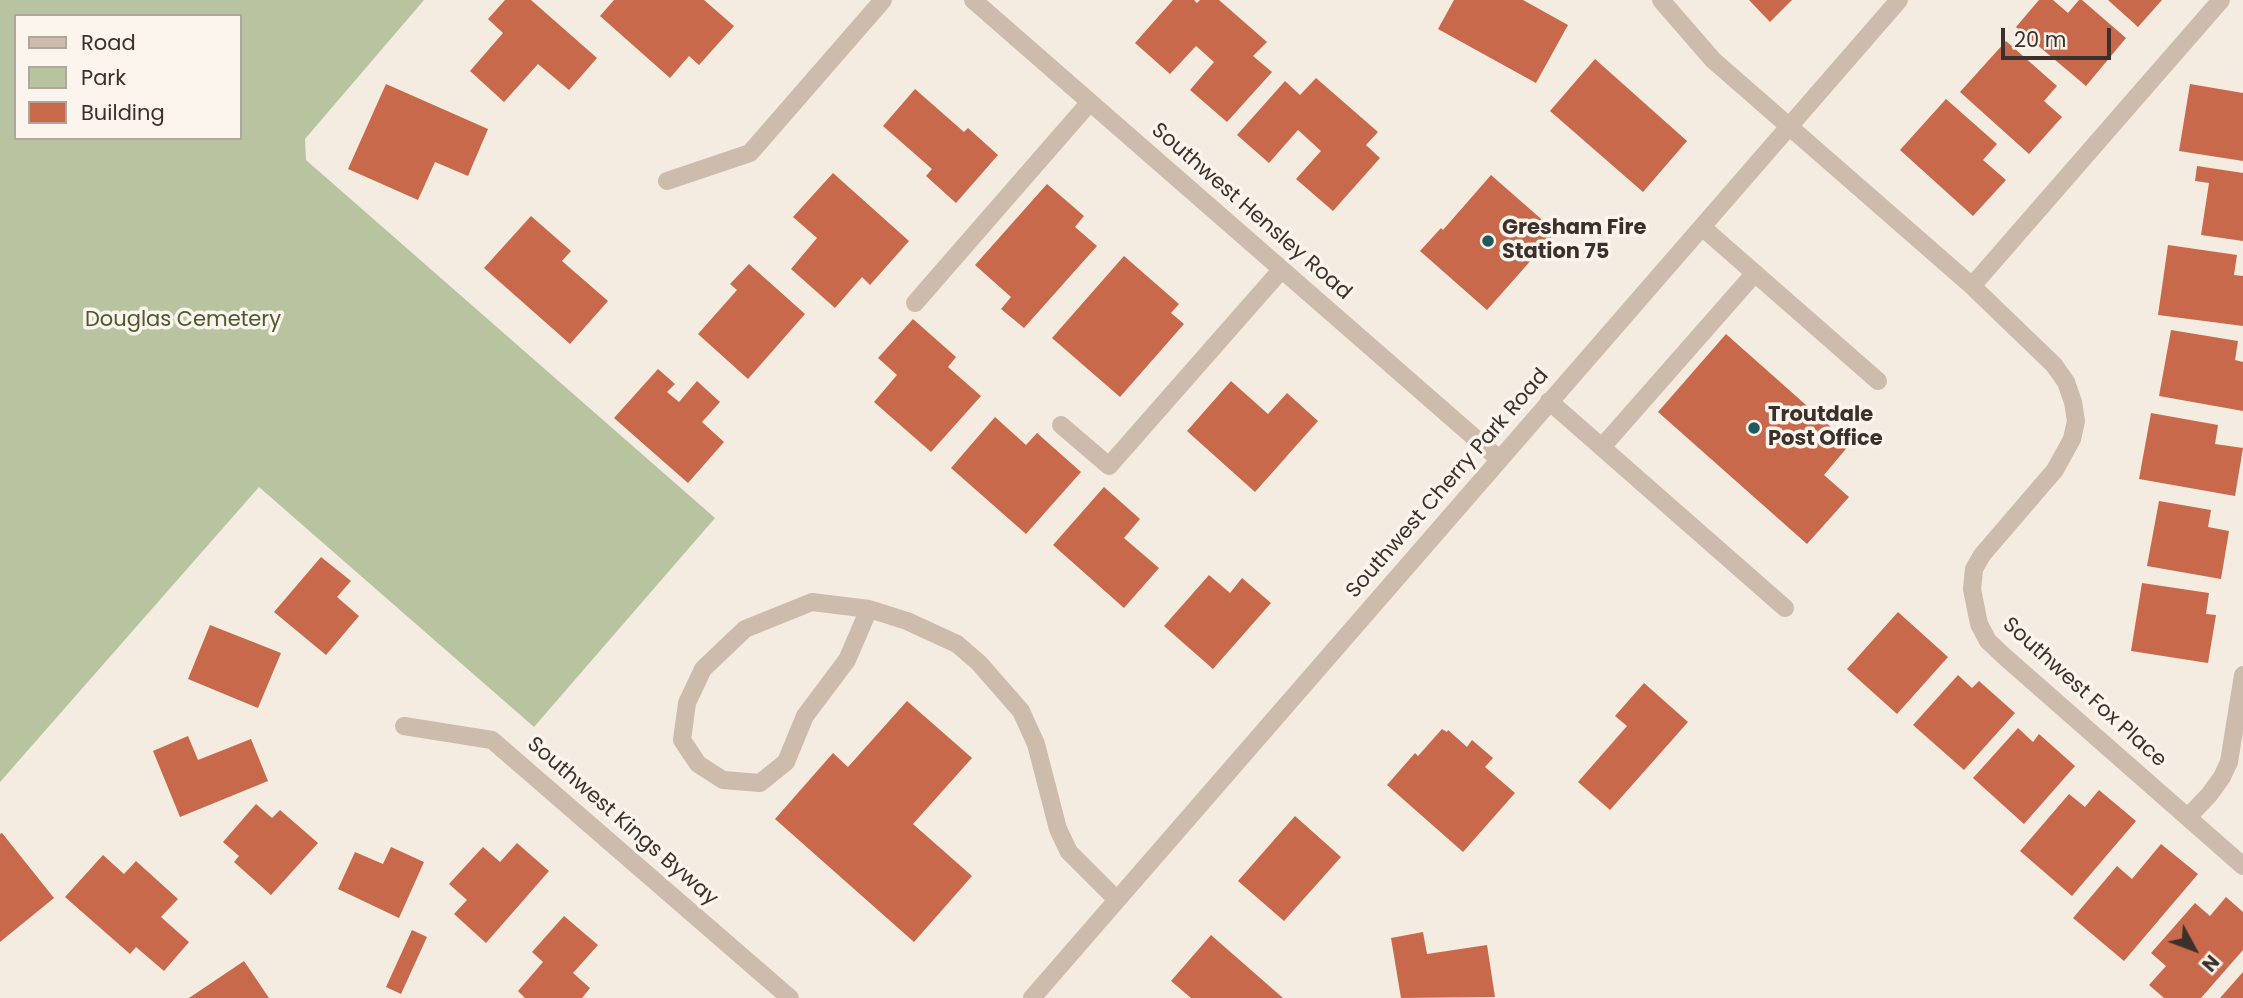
<!DOCTYPE html>
<html>
<head>
<meta charset="utf-8">
<style>
  body { margin:0 }
  #map { position:relative; width:2243px; height:998px; overflow:hidden; background:#f4ebe1; font-family:Poppins,sans-serif }
  canvas { display:block }
  .legend { position:absolute; left:14px; top:14px; width:228px; height:126px; box-sizing:border-box; background:#fbf5ee; border:2px solid #aea6a0; margin:0; padding:9px 12px; list-style:none; font-size:21px; color:#3b302b }
  .legend li { display:flex; align-items:center; gap:14px; height:35px }
  .legend b { width:35px; border:2px solid #aea6a0 }
  .north { position:absolute; left:2159px; top:914px; width:70px; height:70px; -webkit-text-stroke:5px #fbf5ee; paint-order:stroke; rotate:131deg; font-size:19px; font-weight:700; line-height:28px; text-align:center; color:#3b302b }
  .north::after { content:''; display:block; margin:auto; width:24px; height:32px; background:#3b302b; clip-path:polygon(50% 0,100% 100%,50% 72%,0 100%) }
  .scale { position:absolute; left:2001px; top:28px; width:110px; height:32px; box-sizing:border-box; border:4px solid #3b302b; border-top:0; padding-left:9px; font-size:21px; line-height:24px; white-space:nowrap; color:#3b302b; -webkit-text-stroke:5px #fbf5ee; paint-order:stroke }
</style>
</head>
<body>
<div id="map">
<canvas width="2243" height="998"></canvas>
<ul class="legend">
<li><b style="height:9px;background:#cdbbac"></b>Road</li>
<li><b style="height:19px;background:#b8c4a0"></b>Park</li>
<li><b style="height:19px;background:#c8694b"></b>Building</li>
</ul>
<div class="north">N</div>
<div class="scale">20 m</div>
</div>
<script>
const ctx = document.querySelector('canvas').getContext('2d');
ctx.lineJoin = 'round';
function paint(path, color) { ctx.fillStyle = color; ctx.fill(path, 'evenodd'); }
const toPath = rows => new Path2D(rows.map(r => 'M' + r).join(''));
function stroke(path, color, width, dash) { ctx.strokeStyle = color; ctx.lineWidth = width; ctx.lineCap = dash ? 'butt' : 'round'; ctx.setLineDash(dash || []); ctx.stroke(path); }
function drawText(font, color, halo, rows, align = 'center') {
  ctx.font = font + ' Poppins,sans-serif'; ctx.lineWidth = 7; ctx.setLineDash([]); ctx.textBaseline = 'middle'; ctx.strokeStyle = halo; ctx.fillStyle = color; for (const [text, x, y, turn = 0] of rows) {
    ctx.save(); ctx.translate(x, y); ctx.rotate((+turn || 0) * Math.PI / 180); ctx.textAlign = isNaN(turn) ? turn : align; if (halo) ctx.strokeText(text, 0, 0); ctx.fillText(text, 0, 0); ctx.restore();
  }
}
paint(toPath([
  [0,0,424,0,305,139,306,160,715,518,534,727,259,487,0,782],
  [16,16,240,16,240,138,16,138]
]), '#b8c4a0');
paint(toPath([
  [505,0,531,0,597,58,569,90,538,64,504,102,470,71,503,33,488,19],
  [614,0,704,0,734,26,699,65,689,56,670,78,600,16],
  [1173,0,1194,0,1197,3,1200,0,1219,0,1267,42,1253,56,1272,72,1227,122,1190,90,1214,62,1196,46,1170,74,1135,43],
  [1454,0,1523,0,1568,25,1536,83,1438,29],
  [1749,0,1792,0,1770,22],
  [2039,0,2053,0,2068,13,2079,0,2082,0,2126,38,2086,86,2016,27],
  [2108,0,2162,0,2138,27],
  [2006,41,2057,86,2044,101,2062,117,2029,154,1960,92],
  [1595,59,1687,141,1643,192,1550,111],
  [1316,78,1378,132,1366,145,1380,158,1333,211,1296,179,1321,151,1298,130,1269,163,1237,135,1285,81,1300,95],
  [386,84,488,129,468,176,435,162,418,200,348,169],
  [2190,84,2243,93,2243,161,2179,151],
  [915,89,964,132,968,128,998,155,956,203,926,176,932,169,883,126],
  [1946,99,1997,144,1983,160,2006,180,1973,216,1900,150],
  [2197,166,2243,173,2243,241,2201,235,2209,183,2195,181],
  [833,173,909,241,870,285,862,277,835,308,791,269,817,238,793,217],
  [1491,175,1556,232,1487,310,1420,251,1441,228,1443,230],
  [1047,184,1084,216,1075,227,1097,246,1024,328,1001,309,1011,297,975,265],
  [531,216,571,251,562,261,608,301,570,344,484,268],
  [2168,245,2237,255,2234,275,2243,276,2243,326,2158,315],
  [1124,256,1179,304,1171,313,1184,324,1120,397,1052,338],
  [749,264,805,314,748,379,698,334,737,290,730,284],
  [913,319,956,357,948,367,981,396,931,452,874,402,897,375,878,358],
  [2171,330,2238,341,2235,360,2243,362,2243,411,2159,396],
  [1726,334,1850,444,1824,475,1849,497,1807,544,1658,412],
  [658,369,675,384,667,392,679,402,697,381,720,402,702,422,724,442,688,483,614,418],
  [1231,381,1268,414,1287,393,1318,421,1255,492,1187,431],
  [2151,413,2218,425,2215,444,2243,448,2235,496,2139,479],
  [995,417,1026,445,1037,433,1081,472,1026,534,951,468],
  [1104,487,1140,519,1124,538,1159,568,1124,608,1053,545],
  [2159,501,2211,510,2208,527,2229,531,2221,579,2147,566],
  [321,557,351,581,337,597,359,616,326,655,274,612],
  [1209,575,1230,593,1242,578,1271,603,1213,669,1164,626],
  [2142,583,2209,593,2206,614,2216,615,2208,663,2131,651],
  [1898,612,1948,657,1897,714,1847,669],
  [210,625,281,653,258,708,188,679],
  [1958,675,1972,688,1979,681,2015,713,1964,770,1913,725],
  [1644,683,1688,722,1610,810,1578,782,1627,726,1615,716],
  [907,701,972,758,913,824,972,876,914,942,775,819,833,753,848,767],
  [2018,728,2033,742,2039,734,2075,766,2024,824,1973,778],
  [1442,729,1447,732,1448,730,1467,747,1472,740,1493,758,1485,767,1515,793,1463,852,1387,785,1415,753,1418,756],
  [188,736,198,760,251,739,268,781,180,817,153,751],
  [2099,790,2136,821,2072,896,2020,851,2069,794,2085,807],
  [256,804,272,818,280,810,318,843,271,895,234,862,239,856,223,842],
  [1295,816,1341,857,1284,921,1238,881],
  [2,833,54,898,0,942,0,834],
  [517,843,549,871,486,943,454,914,467,900,449,884,483,847,500,862],
  [2161,844,2198,874,2124,961,2073,918,2117,866,2132,879],
  [391,847,424,862,399,918,338,889,355,852,383,864],
  [103,855,124,874,136,861,178,899,161,917,189,942,164,971,136,947,130,954,65,897],
  [2226,897,2243,912,2243,950,2201,998,2164,998,2149,985,2166,966,2151,953,2195,903,2210,916],
  [564,916,598,945,573,973,590,988,582,998,525,998,518,991,543,962,532,952],
  [412,930,427,937,401,994,386,987],
  [1423,932,1427,954,1487,945,1495,997,1401,998,1391,938],
  [1211,935,1283,998,1191,998,1171,981],
  [244,961,269,998,189,998],
  [2243,972,2243,998,2220,998]
]), '#c8694b');
stroke(toPath([
  [973,0,1499,459],
  [1661,0,1713,60,1972,286,2054,365,2066,382,2073,402,2076,421,2072,439,2055,470,1982,555,1974,569,1972,589,1979,624,1988,641,2005,657,2243,866],
  [667,181,750,153,883,0],
  [1702,227,1878,381],
  [1972,286,2221,0],
  [915,303,1090,102],
  [1549,401,1785,608],
  [1061,425,1109,466,1282,269],
  [1602,447,1755,273],
  [869,609,847,660,805,716,786,762,760,783,723,780,698,764,682,740,687,703,703,669,745,629,812,602,869,609,907,621,957,644,979,663,1021,711,1036,744,1058,829,1069,852,1117,900],
  [404,726,492,740,790,998],
  [2188,817,2209,795,2222,777,2229,762,2243,675],
  [1032,998,1899,0]
]), '#cdbbac', 18);
for (const [x, y, r, color] of [
  [1488,241,7,"#1f5a5e"],
  [1754,428,7,"#1f5a5e"]
]) { const dot = new Path2D(); dot.arc(x, y, r, 0, 2 * Math.PI); ctx.fillStyle = color; ctx.fill(dot); stroke(dot, '#fbf5ee', 2.5); }
drawText('21px', '#3b302b', '#fbf5ee', [
  ["Southwest Hensley Road",1251,212,41],
  ["Southwest Cherry Park Road",1448,484,-49],
  ["Southwest Fox Place",2084,693,42],
  ["Southwest Kings Byway",622,822,41]
]);
drawText('bold 21px', '#3b302b', '#fbf5ee', [
  ["Gresham Fire",1502,229],
  ["Station 75",1502,253],
  ["Troutdale",1768,416],
  ["Post Office",1768,440]
], 'left');
drawText('21px', '#4a5a2e', '#fbf5ee', [
  ["Douglas Cemetery",183,321]
]);
</script>
</body>
</html>
